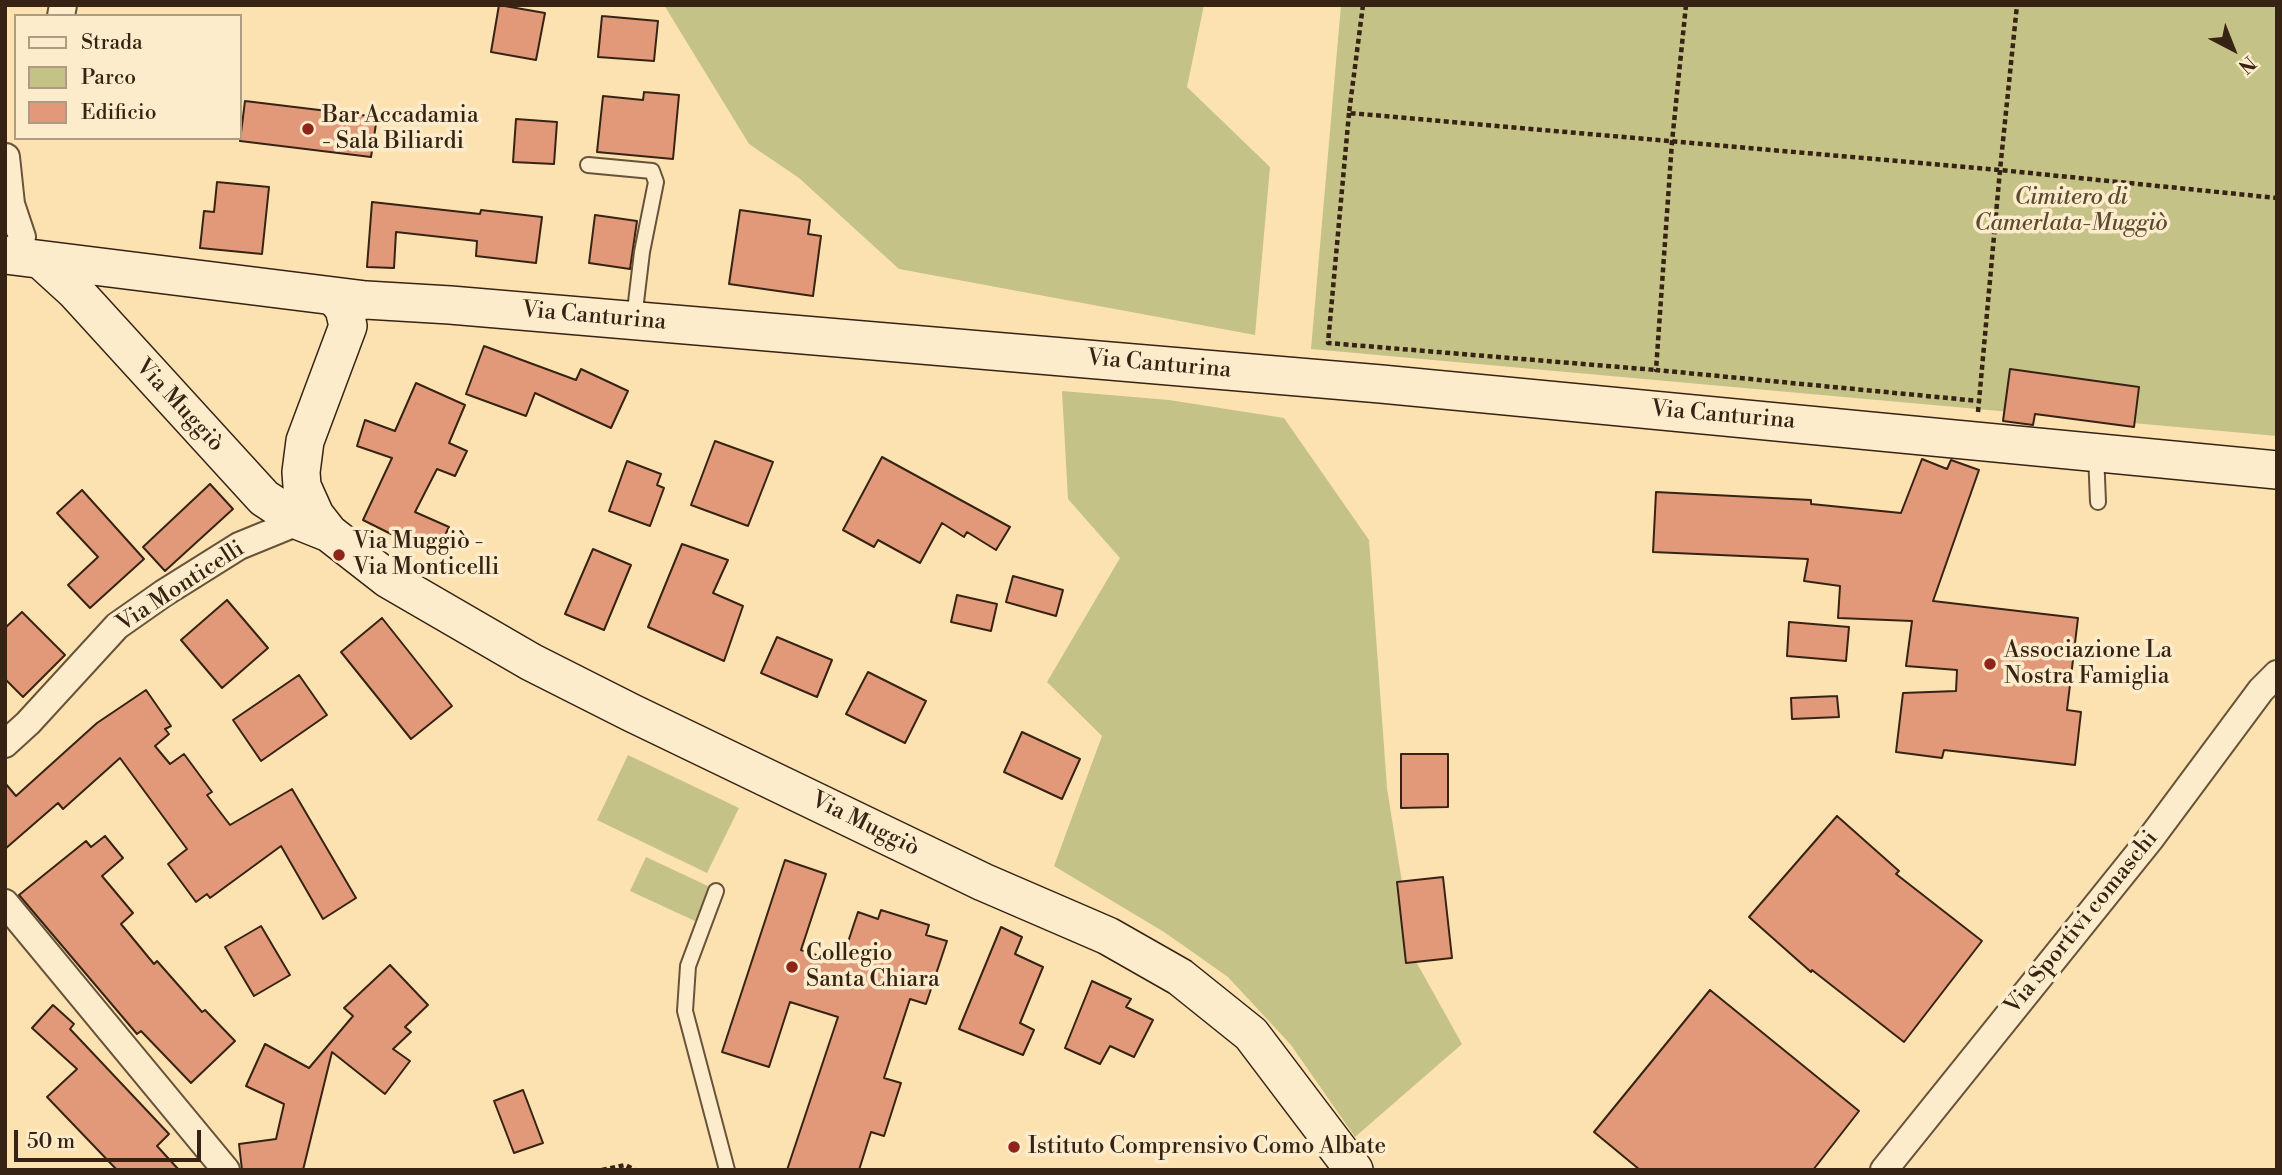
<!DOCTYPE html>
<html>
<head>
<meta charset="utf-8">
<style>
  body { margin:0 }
  #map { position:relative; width:2282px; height:1175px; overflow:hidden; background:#fce2b1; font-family:"Libre Bodoni",serif }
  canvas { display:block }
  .frame { position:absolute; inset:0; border:7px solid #362313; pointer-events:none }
  .legend { position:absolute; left:14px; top:14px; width:228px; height:126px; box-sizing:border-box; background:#fdeccc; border:2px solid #ad9c82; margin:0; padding:9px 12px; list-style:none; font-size:21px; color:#362313 }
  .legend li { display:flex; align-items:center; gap:14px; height:35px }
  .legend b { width:35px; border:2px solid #ad9c82 }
  .north { position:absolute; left:2198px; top:14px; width:70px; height:70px; -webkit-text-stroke:5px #fdeccc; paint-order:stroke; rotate:138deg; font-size:19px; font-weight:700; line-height:28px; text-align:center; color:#362313 }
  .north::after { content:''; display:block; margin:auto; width:24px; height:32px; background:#362313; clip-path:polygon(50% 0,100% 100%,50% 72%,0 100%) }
  .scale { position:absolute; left:14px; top:1130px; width:187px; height:32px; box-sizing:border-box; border:4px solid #362313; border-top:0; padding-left:9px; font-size:21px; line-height:24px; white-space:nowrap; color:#362313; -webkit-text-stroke:5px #fdeccc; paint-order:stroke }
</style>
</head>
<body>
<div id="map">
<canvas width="2282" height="1175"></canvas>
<div class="frame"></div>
<ul class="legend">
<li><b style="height:9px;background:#fdeccc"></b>Strada</li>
<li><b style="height:19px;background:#c5c287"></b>Parco</li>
<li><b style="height:19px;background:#e1997a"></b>Edificio</li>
</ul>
<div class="north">N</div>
<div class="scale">50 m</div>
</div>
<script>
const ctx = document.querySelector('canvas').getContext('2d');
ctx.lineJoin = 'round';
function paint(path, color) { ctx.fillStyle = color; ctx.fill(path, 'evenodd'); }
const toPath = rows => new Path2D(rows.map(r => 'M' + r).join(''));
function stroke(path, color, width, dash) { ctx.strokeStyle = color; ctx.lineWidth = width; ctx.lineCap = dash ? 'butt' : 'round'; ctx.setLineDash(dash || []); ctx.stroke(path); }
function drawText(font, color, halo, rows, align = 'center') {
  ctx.font = font + ' "Libre Bodoni",serif'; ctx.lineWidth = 7; ctx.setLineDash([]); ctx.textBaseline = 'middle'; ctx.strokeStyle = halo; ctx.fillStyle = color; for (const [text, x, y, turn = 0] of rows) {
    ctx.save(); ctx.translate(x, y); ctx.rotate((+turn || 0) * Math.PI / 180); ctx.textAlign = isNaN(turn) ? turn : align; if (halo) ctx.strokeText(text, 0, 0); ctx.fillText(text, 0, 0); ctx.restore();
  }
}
paint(toPath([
  [664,5,1204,5,1187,87,1270,167,1255,335,899,269,799,178,749,144],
  [1341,5,2277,5,2277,436,1311,349],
  [1062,391,1169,400,1284,418,1369,540,1387,788,1414,958,1462,1044,1355,1137,1291,1045,1228,977,1164,932,1054,866,1102,736,1047,682,1120,558,1068,499],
  [628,755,739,808,707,873,597,820],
  [646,857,710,887,695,921,630,891]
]), '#c5c287');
const building = toPath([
  [499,5,545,13,536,60,491,52,499,5],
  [602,16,658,21,654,61,598,57,602,16],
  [644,92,679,95,673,159,597,152,603,96,643,100,644,92],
  [245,101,377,117,371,157,240,141,245,101],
  [516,119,557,122,554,164,513,162,516,119],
  [217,182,269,187,262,254,200,248,204,211,214,212,217,182],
  [372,202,480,214,481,210,542,217,536,263,476,256,477,241,396,232,394,268,367,267,372,202],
  [740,210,810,220,808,234,821,236,813,296,729,284,740,210],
  [595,215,637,221,630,269,589,263,595,215],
  [484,346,576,380,581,369,628,391,611,428,535,393,526,416,466,394,484,346],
  [2010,369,2139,387,2134,427,2035,414,2033,425,2003,421,2010,369],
  [416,383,465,405,449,443,467,451,455,476,437,469,415,512,449,527,435,556,363,520,392,458,357,446,365,420,395,431,416,383],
  [715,441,773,462,748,526,691,505,715,441],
  [882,457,1010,527,996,550,967,532,964,537,942,523,920,563,878,540,874,547,843,530,882,457],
  [1922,459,1947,469,1951,460,1979,470,1933,601,2078,618,2067,710,2081,712,2075,765,1944,750,1942,758,1896,752,1903,693,1956,691,1957,670,1906,666,1912,621,1838,618,1840,586,1804,581,1808,559,1653,552,1656,492,1811,500,1811,504,1901,513,1922,459],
  [627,461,661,474,657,485,664,488,650,526,609,511,627,461],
  [210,484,233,509,165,571,143,547,210,484],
  [82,490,144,559,90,608,68,585,98,557,57,513,82,490],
  [682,544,728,560,713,593,743,606,724,661,648,627,682,544],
  [593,549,631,565,604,630,565,614,593,549],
  [1013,576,1063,590,1056,616,1006,602,1013,576],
  [957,595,997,604,991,631,951,622,957,595],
  [227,600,268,648,222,688,181,640,227,600],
  [22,612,65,655,23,697,5,679,5,628,22,612],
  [382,618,452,706,411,739,341,652,382,618],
  [1789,622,1849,627,1846,661,1787,656,1789,622],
  [777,637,832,660,817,697,761,673,777,637],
  [868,672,926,701,905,743,846,714,868,672],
  [299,675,327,715,261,761,233,720,299,675],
  [146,690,171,726,165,729,169,734,155,746,170,764,184,754,212,792,207,795,230,825,292,789,356,898,323,919,281,846,210,898,207,894,196,902,168,864,187,849,120,758,63,809,58,803,5,849,5,783,16,796,97,723,146,690],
  [1837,696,1839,717,1792,719,1791,698,1837,696],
  [1022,732,1080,759,1062,799,1004,772,1022,732],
  [1401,754,1448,754,1448,807,1401,808,1401,754],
  [1837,816,1899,871,1896,874,1982,941,1904,1042,1812,970,1811,972,1749,917,1837,816],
  [105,836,123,858,102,876,133,913,121,924,154,964,157,961,202,1012,205,1010,235,1041,191,1083,141,1031,137,1034,19,895,86,841,91,847,105,836],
  [785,860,826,874,801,950,841,963,858,912,878,919,881,910,929,925,926,935,947,941,926,1004,910,999,884,1078,901,1083,884,1136,871,1132,859,1170,787,1170,838,1017,790,1002,769,1067,722,1052,785,860],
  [1443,877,1452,958,1406,963,1397,882,1443,877],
  [261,926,290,975,254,996,225,947,261,926],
  [1001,927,1022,937,1015,954,1043,967,1020,1023,1034,1030,1023,1055,959,1029,1001,927],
  [390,965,428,1005,405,1027,411,1032,393,1049,410,1061,385,1094,332,1052,303,1170,242,1170,239,1144,276,1139,284,1104,246,1086,265,1044,309,1068,353,1016,344,1008,390,965],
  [1092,981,1131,999,1126,1007,1153,1020,1134,1057,1110,1046,1100,1064,1065,1048,1092,981],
  [1710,990,1859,1111,1813,1170,1640,1170,1594,1132,1710,990],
  [53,1005,74,1024,70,1029,169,1134,157,1146,179,1170,117,1170,47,1097,77,1069,32,1028,53,1005],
  [523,1090,543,1143,514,1153,494,1101,523,1090]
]);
paint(building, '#e1997a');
stroke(building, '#362313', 2);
const lane = toPath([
  [588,165,652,171,656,182,642,252,634,319],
  [2096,453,2098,502],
  [716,891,688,966,685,1011,727,1170]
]);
const street = toPath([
  [61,16,63,5],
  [6,157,11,204,22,237],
  [5,744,28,723,117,626,164,593,239,546,310,517],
  [5,903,226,1170],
  [1884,1170,2151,838,2261,690,2277,674]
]);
const secondary = toPath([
  [5,255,366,300,450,305,1381,384,2277,470],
  [41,260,75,291,264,498,299,521,329,533],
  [331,296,338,301,344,309,348,326,305,441,301,472,302,486,315,515,329,533,388,579,531,662,632,713,983,882,1108,936,1180,977,1251,1034,1354,1170]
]);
stroke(lane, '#68533a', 18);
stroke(street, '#68533a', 30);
stroke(secondary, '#362313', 40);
stroke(toPath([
  [1363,5,1349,113,2000,170,2277,198],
  [1686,5,1672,142,1656,370,1979,401],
  [1349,113,1328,343,1656,370],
  [1978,412,2000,170,2017,5],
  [602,1170,625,1165,635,1170]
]), '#362313', 4.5, [5, 3.5]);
stroke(lane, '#fdeccc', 14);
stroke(street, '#fdeccc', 26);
stroke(secondary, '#fdeccc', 37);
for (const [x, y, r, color] of [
  [308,129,7,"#8f2418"],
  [339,555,7,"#8f2418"],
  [1990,664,7,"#8f2418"],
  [792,967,7,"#8f2418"],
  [1014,1147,7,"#8f2418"]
]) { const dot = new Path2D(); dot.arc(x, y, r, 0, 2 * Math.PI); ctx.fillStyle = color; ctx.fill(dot); stroke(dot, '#fdeccc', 2.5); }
drawText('23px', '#362313', '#fdeccc', [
  ["Bar Accadamia",322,116],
  ["- Sala Biliardi",322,142],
  ["Via Muggiò -",353,542],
  ["Via Monticelli",353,568],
  ["Associazione La",2004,651],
  ["Nostra Famiglia",2004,677],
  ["Collegio",806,954],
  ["Santa Chiara",806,980],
  ["Istituto Comprensivo Como Albate",1028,1147]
], 'left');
drawText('italic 23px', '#5a4b30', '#fdeccc', [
  ["Cimitero di",2071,198],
  ["Camerlata-Muggiò",2071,224]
]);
drawText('23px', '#362313', '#fdeccc', [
  ["Via Canturina",594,317,5],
  ["Via Canturina",1159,365,5],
  ["Via Muggiò",179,406,47],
  ["Via Canturina",1723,416,5],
  ["Via Monticelli",181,587,-33],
  ["Via Muggiò",865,825,26],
  ["Via Sportivi comaschi",2082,923,-51]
]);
</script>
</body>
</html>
